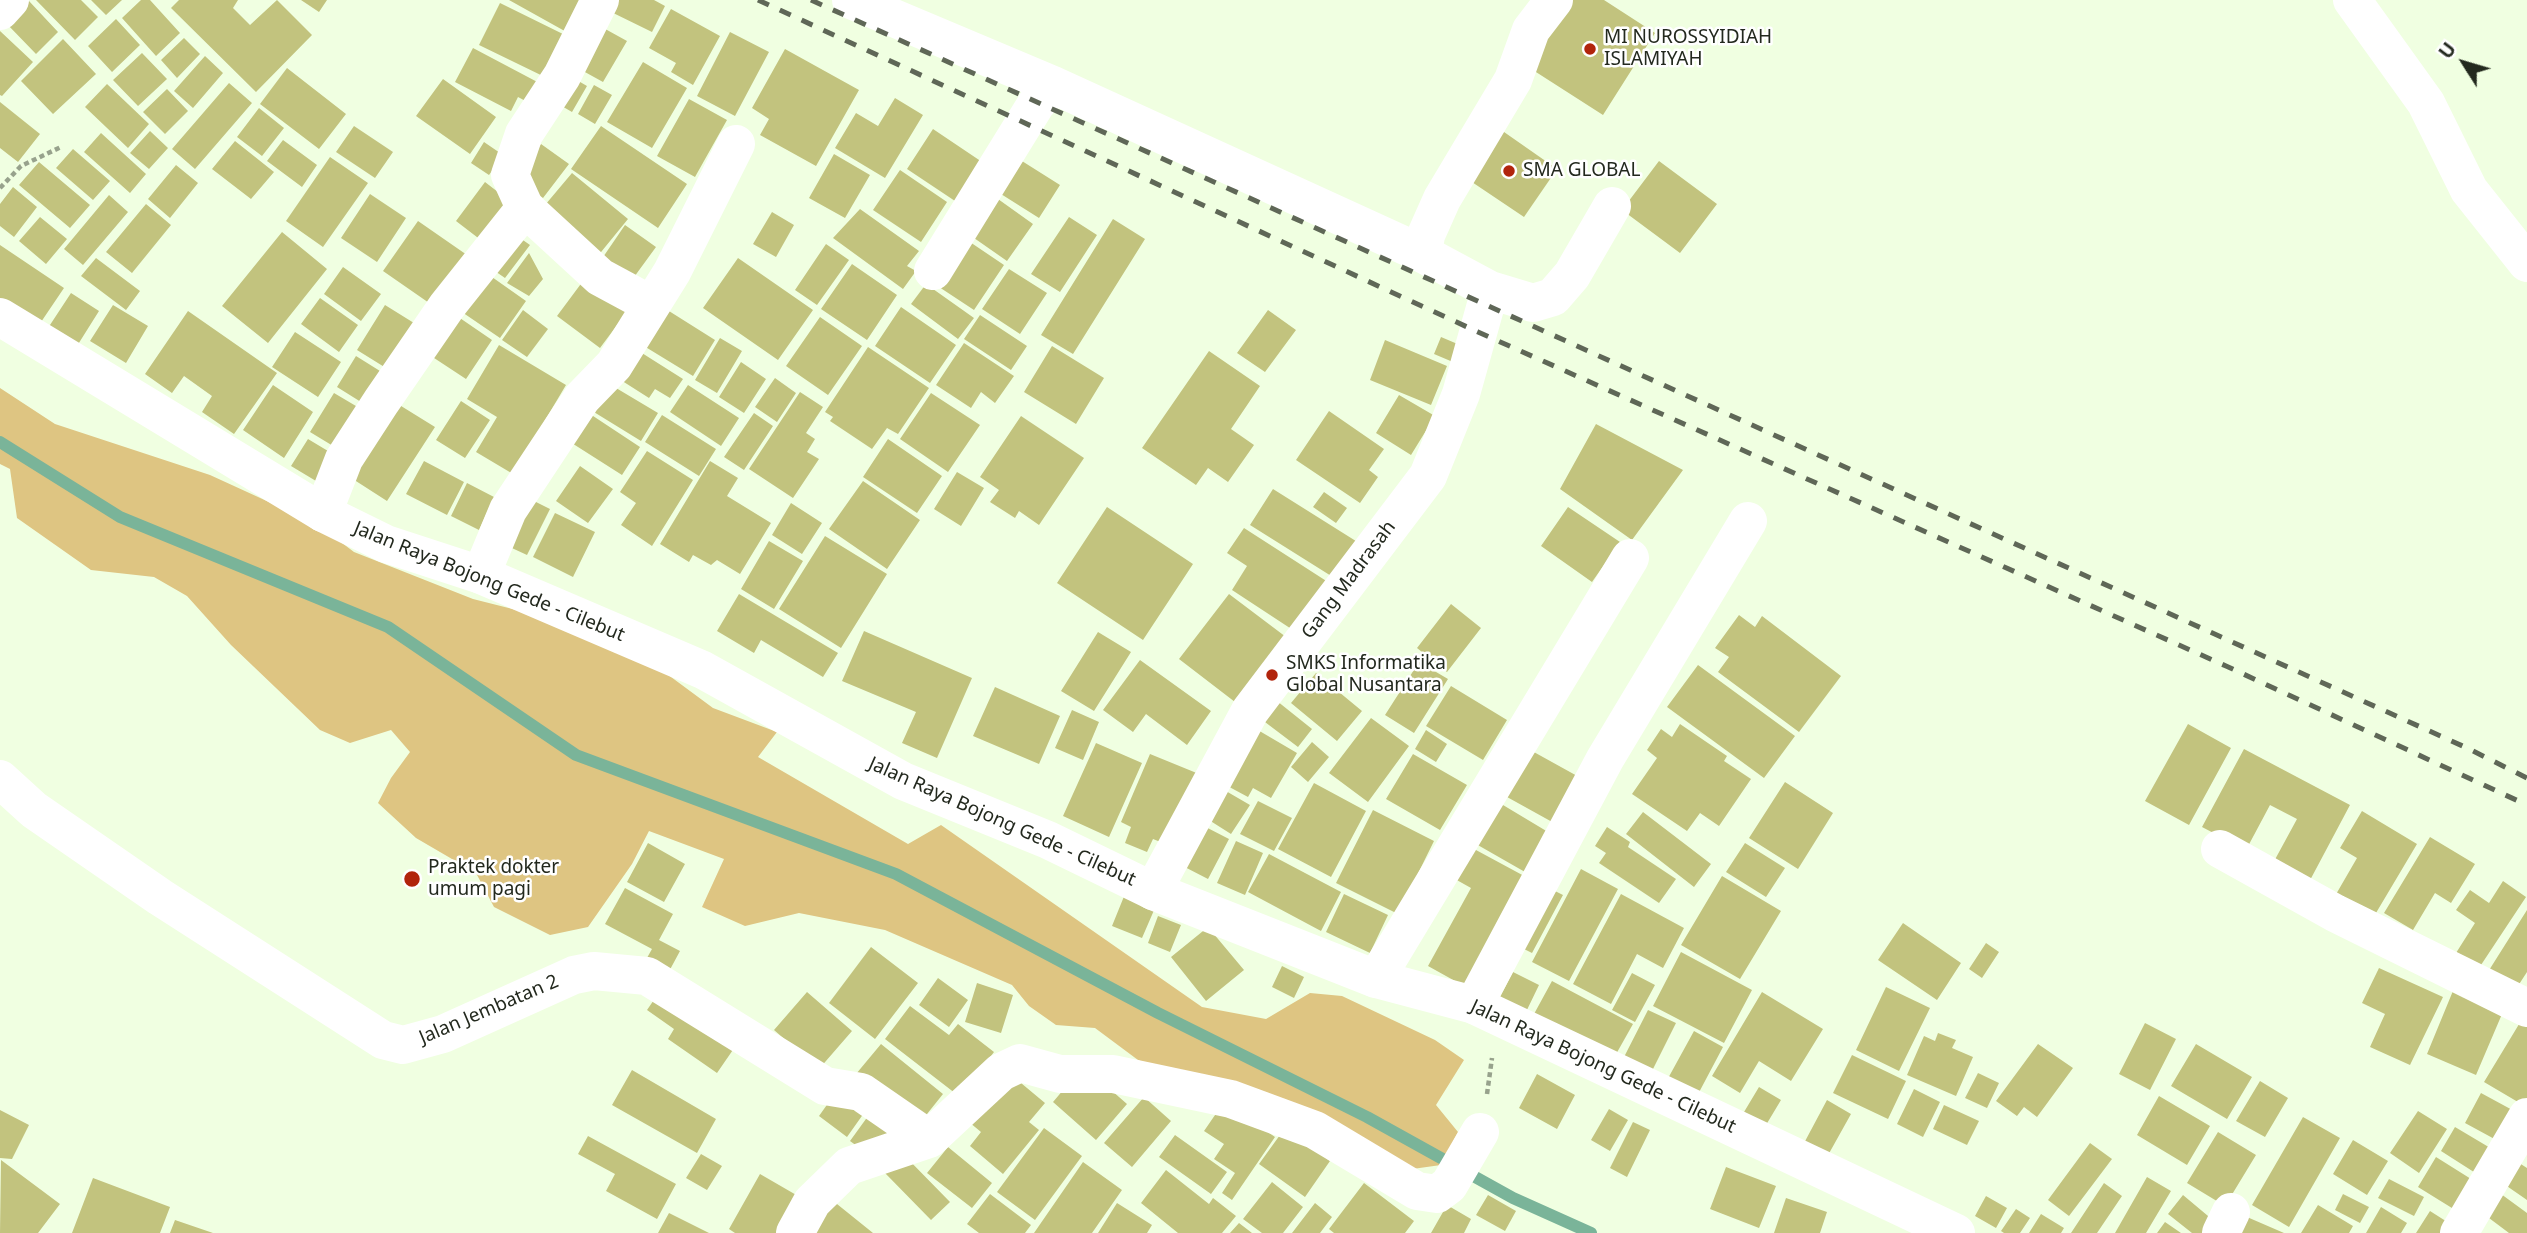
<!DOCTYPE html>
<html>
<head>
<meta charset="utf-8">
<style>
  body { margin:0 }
  #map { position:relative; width:2527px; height:1233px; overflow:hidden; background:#f0ffe1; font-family:"Noto Sans",sans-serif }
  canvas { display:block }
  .north { position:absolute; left:2429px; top:28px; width:70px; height:70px; -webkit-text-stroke:5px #fff; paint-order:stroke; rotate:307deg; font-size:19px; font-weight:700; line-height:28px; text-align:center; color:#23291e }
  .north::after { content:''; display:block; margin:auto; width:24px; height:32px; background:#23291e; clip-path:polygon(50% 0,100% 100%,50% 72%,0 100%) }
</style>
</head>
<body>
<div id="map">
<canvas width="2527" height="1233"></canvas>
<div class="north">U</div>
</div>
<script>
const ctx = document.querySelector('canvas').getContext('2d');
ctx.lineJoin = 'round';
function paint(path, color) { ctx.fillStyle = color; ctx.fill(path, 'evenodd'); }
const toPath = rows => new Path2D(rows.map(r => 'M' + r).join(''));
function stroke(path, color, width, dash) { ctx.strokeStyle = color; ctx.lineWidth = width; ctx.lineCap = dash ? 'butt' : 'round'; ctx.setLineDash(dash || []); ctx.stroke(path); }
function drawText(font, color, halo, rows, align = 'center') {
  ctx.font = font + ' "Noto Sans",sans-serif'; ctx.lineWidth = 5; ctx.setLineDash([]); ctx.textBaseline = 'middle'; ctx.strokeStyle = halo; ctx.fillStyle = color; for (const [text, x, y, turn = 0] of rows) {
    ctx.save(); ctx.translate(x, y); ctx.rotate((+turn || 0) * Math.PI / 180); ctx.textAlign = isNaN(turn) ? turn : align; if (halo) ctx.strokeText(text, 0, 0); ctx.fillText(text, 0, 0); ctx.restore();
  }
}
paint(toPath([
  [0,388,55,424,210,475,317,524,354,552,473,599,568,623,667,674,713,708,777,732,758,757,908,844,941,825,1202,1007,1266,1019,1310,993,1342,996,1435,1040,1464,1060,1436,1105,1458,1132,1441,1165,1398,1171,1138,1060,1095,1028,1056,1025,1029,1006,1012,985,885,930,799,913,745,926,702,907,724,859,649,831,632,864,588,927,550,935,494,907,476,873,416,838,378,803,391,778,410,752,391,730,350,743,320,730,231,645,187,596,154,577,91,570,17,518,10,469,0,464]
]), '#dec582');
stroke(toPath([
  [0,442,120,517,388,627,576,755,896,874,1158,1013,1367,1117,1513,1198,1591,1233]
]), '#7ab499', 12);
paint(toPath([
  [36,0,81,0,98,17,75,40],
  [91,0,122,0,106,15],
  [141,0,150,0,180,33,156,56,122,18],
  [179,0,238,0,233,8,250,25,277,0,312,35,256,92,171,8],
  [301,0,327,0,319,12],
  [509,0,588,0,570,34],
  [607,0,654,0,665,6,652,32,603,8],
  [1567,0,1604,0,1655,33,1603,115,1525,65],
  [29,1,58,32,36,54,6,23],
  [500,3,569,37,549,79,479,45],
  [671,9,720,36,693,85,671,72,676,63,649,48],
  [116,19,140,45,112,72,88,46],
  [598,25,627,41,603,82,574,66],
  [0,31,33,62,2,96,0,95],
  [730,32,769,52,735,116,697,96],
  [184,38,200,54,177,78,161,60],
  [63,39,96,74,53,114,21,81],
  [473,48,543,85,533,105,518,97,511,111,455,82],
  [785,49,859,90,816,166,760,135,769,119,752,108],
  [142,53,167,79,138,106,113,80],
  [205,56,223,73,193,108,174,91],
  [643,62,687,88,652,148,607,122],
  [287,68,346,114,319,149,260,104],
  [568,75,587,86,572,112,553,101],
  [443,79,496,117,470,154,416,116],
  [229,83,252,103,195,169,172,149],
  [107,84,149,124,128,148,85,107],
  [594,85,612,95,595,124,578,114],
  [167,89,188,111,165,134,143,112],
  [895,98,923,115,885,178,835,148,856,113,878,126],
  [689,99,727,120,695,177,657,156],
  [0,102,40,134,18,162,0,148],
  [259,108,284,128,262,156,237,137],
  [1494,125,1557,169,1524,217,1460,174],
  [354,126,393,152,375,178,336,152],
  [601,126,687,184,658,228,571,169],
  [933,129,988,166,961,205,907,169],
  [150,131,168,148,149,169,130,153],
  [101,133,146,174,130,193,84,152],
  [283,140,317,165,302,187,267,161],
  [235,141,274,172,251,199,212,169],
  [484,142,503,155,489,175,471,163],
  [541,144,569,164,543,198,515,177],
  [73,149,110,181,93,200,56,168],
  [834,154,870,175,845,218,809,198],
  [1014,156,1060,185,1039,218,993,189],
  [330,157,368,183,323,247,286,221],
  [1659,161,1717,204,1680,253,1622,210],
  [39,162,90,205,70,228,19,185],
  [176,165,198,183,170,218,148,199],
  [900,170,947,202,921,242,873,210],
  [572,173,628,219,597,257,540,211],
  [485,182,516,206,486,244,456,221],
  [13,187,37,207,14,237,0,226,0,204],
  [370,194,406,218,377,262,341,238],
  [991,194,1033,224,1007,261,964,231],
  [109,195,128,212,83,265,64,249],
  [146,204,171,225,132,273,106,252],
  [860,209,919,251,907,266,916,271,903,289,833,238],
  [772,212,794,225,776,257,753,244],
  [40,217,67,239,46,264,19,241],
  [1069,217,1097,235,1060,292,1031,274],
  [1113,219,1145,239,1073,354,1041,335],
  [418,221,467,255,432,305,383,271],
  [625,225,656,247,629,284,599,263],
  [510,231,530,245,505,278,486,265],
  [282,232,327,269,268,343,222,306],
  [964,238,1004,265,974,310,933,283],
  [826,244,849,260,817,305,795,290],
  [0,245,64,288,39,325,0,299],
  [529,253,543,279,529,296,507,283],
  [96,258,140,291,126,310,81,276],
  [738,258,813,310,778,360,703,308],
  [852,264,897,295,867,340,821,309],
  [343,267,381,294,361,321,324,294],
  [1009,269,1047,293,1020,334,982,309],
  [482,270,526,301,500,338,456,308],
  [586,277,629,309,600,348,557,316],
  [926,284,974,318,958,339,911,304],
  [71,293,99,311,77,346,48,328],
  [320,298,358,325,339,352,301,324],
  [113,305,148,326,126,363,90,341],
  [385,305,422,328,394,373,357,350],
  [661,306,715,340,693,376,639,343],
  [901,307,956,345,930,383,875,346],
  [523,310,548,329,527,357,502,340],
  [1268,310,1296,330,1265,372,1237,353],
  [188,311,277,373,234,434,202,412,212,396,184,376,172,393,145,374],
  [454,314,492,340,466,379,428,354],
  [980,315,1027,346,1011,370,964,339],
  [820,317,862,346,828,395,786,366],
  [295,332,341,362,318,397,272,367],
  [1441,337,1467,348,1460,365,1434,354],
  [720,338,742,351,717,393,695,380],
  [1385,340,1447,366,1431,405,1370,380],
  [964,343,1014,376,995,403,981,392,971,408,936,385],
  [499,345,566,385,513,474,476,452,497,417,467,399],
  [1052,346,1104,378,1076,424,1024,392],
  [868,347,929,388,898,434,887,428,872,449,830,421,833,417,825,412],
  [634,348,683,379,670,398,655,389,649,398,616,377],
  [1209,351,1260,386,1231,429,1254,445,1228,482,1208,468,1196,485,1142,448],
  [356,356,388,376,369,407,337,387],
  [741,362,766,379,744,413,719,397],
  [775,378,796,393,777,422,755,407],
  [606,382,658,413,641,441,589,409],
  [273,385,313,412,284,458,243,430],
  [688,385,739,418,721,446,670,412],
  [800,392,823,407,806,433,815,439,807,452,819,459,793,498,749,469],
  [334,393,361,409,338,449,310,432],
  [931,393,980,425,948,472,900,439],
  [1399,395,1435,416,1411,455,1376,433],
  [393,401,435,427,387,501,345,474],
  [461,401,490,420,465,458,436,440],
  [1329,411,1384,449,1369,470,1378,477,1360,503,1296,460],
  [587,412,640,447,622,475,567,440],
  [754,413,773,426,744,470,724,457],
  [662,415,716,449,699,476,645,442],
  [1021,416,1084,458,1039,525,1019,511,1015,518,990,502,999,490,980,477],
  [1596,424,1683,470,1632,540,1560,489],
  [308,439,338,457,321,484,291,466],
  [888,439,942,476,917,513,863,477],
  [647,451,693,480,652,546,621,525,636,503,620,492],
  [424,461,464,482,447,515,406,494],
  [710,461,738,478,727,496,771,523,740,574,717,560,711,565,693,555,689,562,660,544],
  [580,466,613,489,588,523,556,501],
  [957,472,984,488,961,526,934,509],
  [863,481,920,520,887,569,829,529],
  [467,483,494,497,479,530,451,516],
  [1273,489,1359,543,1336,579,1250,525],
  [1324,492,1347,508,1336,523,1313,507],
  [524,496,550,509,527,555,501,543],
  [791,503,822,523,802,554,772,535],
  [1107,507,1193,564,1143,640,1057,583],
  [1568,507,1620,542,1592,582,1541,546],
  [555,513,595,532,573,577,533,557],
  [1244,528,1331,584,1299,634,1232,590,1247,566,1227,553],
  [825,536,887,574,841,648,779,609],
  [769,541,803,561,774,609,741,589],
  [739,594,838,653,823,677,761,640,754,653,717,631],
  [1229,594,1286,637,1235,702,1179,659],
  [1451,604,1481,628,1447,672,1417,648],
  [1739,615,1755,627,1762,616,1841,676,1799,732,1718,672,1729,657,1715,648],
  [864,631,972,678,937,758,902,743,916,712,842,681],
  [1098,632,1131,652,1094,711,1061,691],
  [1140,660,1211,711,1187,745,1146,714,1133,732,1103,710],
  [1419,662,1448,679,1414,733,1385,715],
  [1698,665,1795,736,1764,778,1667,707],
  [1316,673,1362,711,1337,741,1291,703],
  [1451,686,1507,720,1483,760,1426,726],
  [995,687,1060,716,1039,764,973,736],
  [1272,697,1312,729,1298,747,1257,716],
  [1072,710,1099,722,1083,760,1055,748],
  [1371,718,1409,746,1368,802,1329,773],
  [1680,724,1727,756,1724,761,1751,779,1719,826,1700,813,1687,831,1632,794,1657,758,1647,750,1661,729,1672,737],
  [2188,724,2231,748,2189,825,2145,801],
  [1251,726,1297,753,1271,798,1253,788,1248,797,1220,782],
  [1426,730,1447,744,1436,762,1415,749],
  [1312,742,1329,757,1308,782,1291,767],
  [1096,743,1142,763,1109,837,1063,816],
  [1523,746,1579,777,1554,823,1498,792],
  [2244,749,2350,805,2308,884,2272,865,2297,819,2270,805,2246,850,2202,827],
  [1150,754,1199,774,1168,845,1153,839,1147,852,1125,843,1131,827,1121,822],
  [1413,754,1467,785,1440,830,1386,799],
  [1785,782,1833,813,1798,869,1749,838],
  [1314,783,1366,811,1331,877,1278,849],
  [1219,787,1250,805,1231,834,1201,815],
  [1493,799,1548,832,1525,872,1469,840],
  [1258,801,1292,818,1274,851,1240,834],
  [1373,810,1434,841,1398,914,1336,883],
  [2362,811,2417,844,2373,918,2335,896,2357,858,2340,848],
  [1643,812,1711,864,1694,887,1626,834],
  [1196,822,1229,839,1208,879,1175,862],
  [1607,827,1630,842,1628,847,1676,879,1659,903,1599,863,1606,853,1595,846],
  [2430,837,2475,864,2451,903,2435,893,2413,930,2384,913],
  [1236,841,1263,853,1245,895,1217,883],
  [648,843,685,864,664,902,627,882],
  [1463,843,1526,877,1464,986,1428,966,1471,888,1446,874],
  [1745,843,1785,868,1766,897,1726,872],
  [1269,854,1341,892,1321,931,1248,892],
  [1581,869,1618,889,1569,981,1532,962],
  [1722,876,1781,911,1740,979,1681,945],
  [2503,881,2526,897,2479,968,2456,953,2475,923,2456,910,2470,890,2489,903],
  [1543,885,1563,895,1532,953,1512,943],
  [625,888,673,914,659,940,680,951,666,977,643,965,652,949,605,924],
  [1127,889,1158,901,1142,938,1112,926],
  [1344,894,1388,915,1370,953,1326,932],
  [1621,894,1684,928,1663,968,1637,954,1611,1004,1573,984],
  [2527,910,2527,972,2514,992,2486,975],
  [1158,916,1181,925,1170,952,1148,943],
  [1903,923,1961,963,1937,1000,1878,960],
  [1208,927,1244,970,1206,1001,1171,957],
  [1986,943,1999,952,1982,978,1969,969],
  [871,947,918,983,875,1039,829,1003],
  [1681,952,1752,990,1724,1043,1653,1006],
  [1282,966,1304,977,1294,998,1272,987],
  [2379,968,2443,997,2410,1065,2370,1047,2385,1014,2362,1003],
  [1513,972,1539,985,1525,1014,1498,1001],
  [1632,973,1655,985,1635,1022,1612,1010],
  [938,978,968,1000,949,1027,919,1005],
  [1552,981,1633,1024,1615,1056,1534,1014],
  [977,983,1013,995,1001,1033,965,1022],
  [2455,986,2505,1007,2476,1075,2427,1054],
  [1886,987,1930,1008,1899,1071,1856,1050],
  [660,991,737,1044,717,1073,668,1039,674,1029,647,1010],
  [807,992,852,1031,819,1069,774,1030],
  [1762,992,1823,1029,1791,1081,1759,1061,1740,1093,1712,1076],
  [910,1006,949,1035,958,1024,994,1052,960,1097,885,1039],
  [1648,1010,1676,1023,1651,1073,1623,1059],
  [2527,1011,2527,1099,2523,1105,2484,1082],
  [2145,1023,2176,1039,2150,1090,2119,1074],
  [1694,1031,1723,1047,1696,1098,1666,1082],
  [1938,1033,1956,1040,1952,1048,1973,1057,1956,1096,1907,1075,1924,1036,1935,1041],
  [881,1044,943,1094,919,1124,856,1074],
  [2038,1044,2073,1068,2037,1117,2024,1107,2017,1116,1996,1101],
  [2196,1044,2252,1077,2227,1119,2171,1086],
  [1852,1055,1906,1081,1888,1119,1833,1093],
  [632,1070,716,1119,697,1153,612,1105],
  [1009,1073,1045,1103,1029,1122,1039,1130,1003,1174,970,1146,981,1132,969,1122],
  [1978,1073,1999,1083,1987,1108,1965,1098],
  [1537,1074,1575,1095,1557,1129,1519,1108],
  [1075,1076,1094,1093,1103,1083,1127,1104,1096,1140,1053,1102],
  [2260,1081,2288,1098,2265,1137,2236,1121],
  [1759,1087,1781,1100,1766,1125,1744,1112],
  [1914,1089,1940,1102,1923,1137,1897,1124],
  [836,1092,864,1113,847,1137,819,1116],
  [2481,1093,2516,1112,2500,1142,2465,1123],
  [2159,1096,2210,1126,2187,1165,2137,1135],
  [1144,1097,1171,1121,1132,1167,1104,1143],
  [1827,1100,1851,1114,1827,1157,1803,1145],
  [1224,1102,1275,1137,1232,1200,1222,1193,1235,1173,1214,1159,1224,1144,1204,1131],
  [1944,1105,1979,1121,1967,1145,1933,1129],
  [1609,1109,1628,1120,1610,1151,1591,1140],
  [0,1110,29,1125,12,1159,0,1158],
  [2418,1111,2447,1129,2419,1173,2390,1153],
  [871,1112,893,1128,872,1157,850,1141],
  [2303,1117,2340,1138,2289,1227,2252,1205],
  [1633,1122,1650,1130,1627,1177,1610,1168],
  [2455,1127,2492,1149,2477,1174,2441,1151],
  [1044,1128,1082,1156,1035,1220,997,1192],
  [1285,1128,1330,1161,1305,1197,1259,1164],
  [2218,1132,2256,1155,2225,1206,2187,1183],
  [1175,1135,1227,1172,1211,1194,1159,1157],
  [588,1136,676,1184,657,1219,606,1191,615,1174,578,1154],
  [2353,1140,2388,1161,2367,1195,2333,1174],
  [2090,1143,2112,1159,2069,1216,2048,1200],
  [948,1147,992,1183,972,1208,927,1173],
  [701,1154,722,1166,707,1190,686,1178],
  [903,1154,950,1202,931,1220,885,1173],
  [2436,1157,2479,1184,2460,1213,2418,1187],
  [1,1160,60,1204,38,1233,0,1233],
  [2516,1161,2527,1168,2527,1200,2501,1182],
  [1083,1162,1122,1190,1092,1233,1034,1233],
  [1726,1167,1776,1186,1759,1228,1710,1209],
  [1166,1170,1209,1204,1213,1198,1236,1216,1222,1233,1178,1233,1141,1203],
  [760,1174,798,1196,777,1233,735,1233,729,1229],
  [2147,1177,2171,1191,2146,1233,2115,1233],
  [93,1178,170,1207,160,1233,72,1233],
  [2389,1179,2424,1197,2414,1216,2378,1198],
  [1272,1182,1303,1207,1283,1233,1262,1233,1243,1219],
  [1364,1183,1414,1221,1405,1233,1334,1233,1329,1229],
  [2104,1183,2122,1196,2097,1233,2071,1233],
  [990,1194,1031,1225,1025,1233,979,1233,967,1224],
  [2343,1194,2369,1207,2360,1223,2335,1210],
  [2501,1194,2527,1213,2527,1233,2509,1233,2485,1215],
  [1488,1195,1516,1211,1505,1231,1476,1215],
  [2183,1195,2214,1221,2205,1233,2192,1233,2168,1214],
  [1986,1196,2007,1208,1996,1228,1975,1216],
  [1786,1198,1827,1212,1820,1233,1774,1233],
  [832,1200,873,1233,805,1233],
  [1117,1203,1152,1225,1147,1233,1098,1233],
  [1315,1203,1332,1217,1320,1233,1292,1233],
  [1447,1205,1471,1219,1464,1233,1431,1233],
  [2318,1205,2353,1226,2349,1233,2301,1233],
  [2381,1207,2407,1223,2401,1233,2366,1233],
  [2016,1209,2030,1218,2020,1233,2004,1233,2001,1231],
  [2430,1211,2452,1225,2447,1233,2416,1233],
  [669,1213,709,1233,658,1233],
  [2041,1214,2064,1228,2061,1233,2029,1233],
  [2247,1217,2284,1233,2240,1233],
  [175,1220,213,1233,170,1233],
  [2165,1222,2181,1233,2157,1233],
  [1239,1223,1252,1233,1230,1233]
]), '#c2c37e');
stroke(toPath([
  [0,188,21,166,61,147],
  [1487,1094,1492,1058]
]), '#97a28c', 4.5, [5, 3.5]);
stroke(toPath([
  [851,0,1053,85,1423,254],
  [1554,0,1531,30,1513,80,1442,199,1426,235,1423,254,1490,290,1533,303,1553,297,1572,275,1612,206],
  [2352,0,2426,103,2469,190,2527,263],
  [0,11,10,0],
  [525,208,600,277,650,304],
  [933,271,1036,104,1053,85],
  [323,513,344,459,381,402,447,306,525,208,510,175,524,134,562,76,600,0],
  [481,575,508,510,582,398,614,365,672,272,736,144],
  [0,779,34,810,160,897,383,1040,403,1045,443,1034,574,975,594,971,647,976,825,1086,861,1092,929,1139],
  [2220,849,2335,913,2527,1008],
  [1153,891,1250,711,1428,476,1461,394,1490,290],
  [1376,979,1630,558],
  [1474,1005,1605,759,1748,521],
  [795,1233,812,1202,849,1166,929,1139,1001,1072,1020,1063,1060,1074,1113,1074,1231,1099,1315,1130,1417,1191,1437,1194,1449,1185,1480,1132],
  [2221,1233,2231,1212],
  [2459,1233,2527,1117]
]), '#fff', 38);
stroke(toPath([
  [0,317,323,513,386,544,481,575,703,670,903,781,1048,840,1153,891,1376,979,1474,1005,1956,1233]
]), '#fff', 38);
stroke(toPath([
  [758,0,1478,332,2226,666,2527,805],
  [811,0,2467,748,2527,778]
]), '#5f6757', 5, [12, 12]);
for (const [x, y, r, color] of [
  [1590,49,7,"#b1240c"],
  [1509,171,7,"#b1240c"],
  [1272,675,7,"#b1240c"],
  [412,879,9,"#b1240c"]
]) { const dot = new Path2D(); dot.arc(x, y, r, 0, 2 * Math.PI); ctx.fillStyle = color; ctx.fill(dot); stroke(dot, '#fff', 2.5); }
drawText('19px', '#23291e', '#fff', [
  ["MI NUROSSYIDIAH",1604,38],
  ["ISLAMIYAH",1604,60],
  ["SMA GLOBAL",1523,171],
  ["SMKS Informatika",1286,664],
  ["Global Nusantara",1286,686],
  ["Praktek dokter",428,868],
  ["umum pagi",428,890]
], 'left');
drawText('19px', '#23291e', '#fff', [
  ["Gang Madrasah",1349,580,-53],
  ["Jalan Raya Bojong Gede - Cilebut",489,582,22],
  ["Jalan Raya Bojong Gede - Cilebut",1002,822,24],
  ["Jalan Jembatan 2",489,1010,-23],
  ["Jalan Raya Bojong Gede - Cilebut",1603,1067,25]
]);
</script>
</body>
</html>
